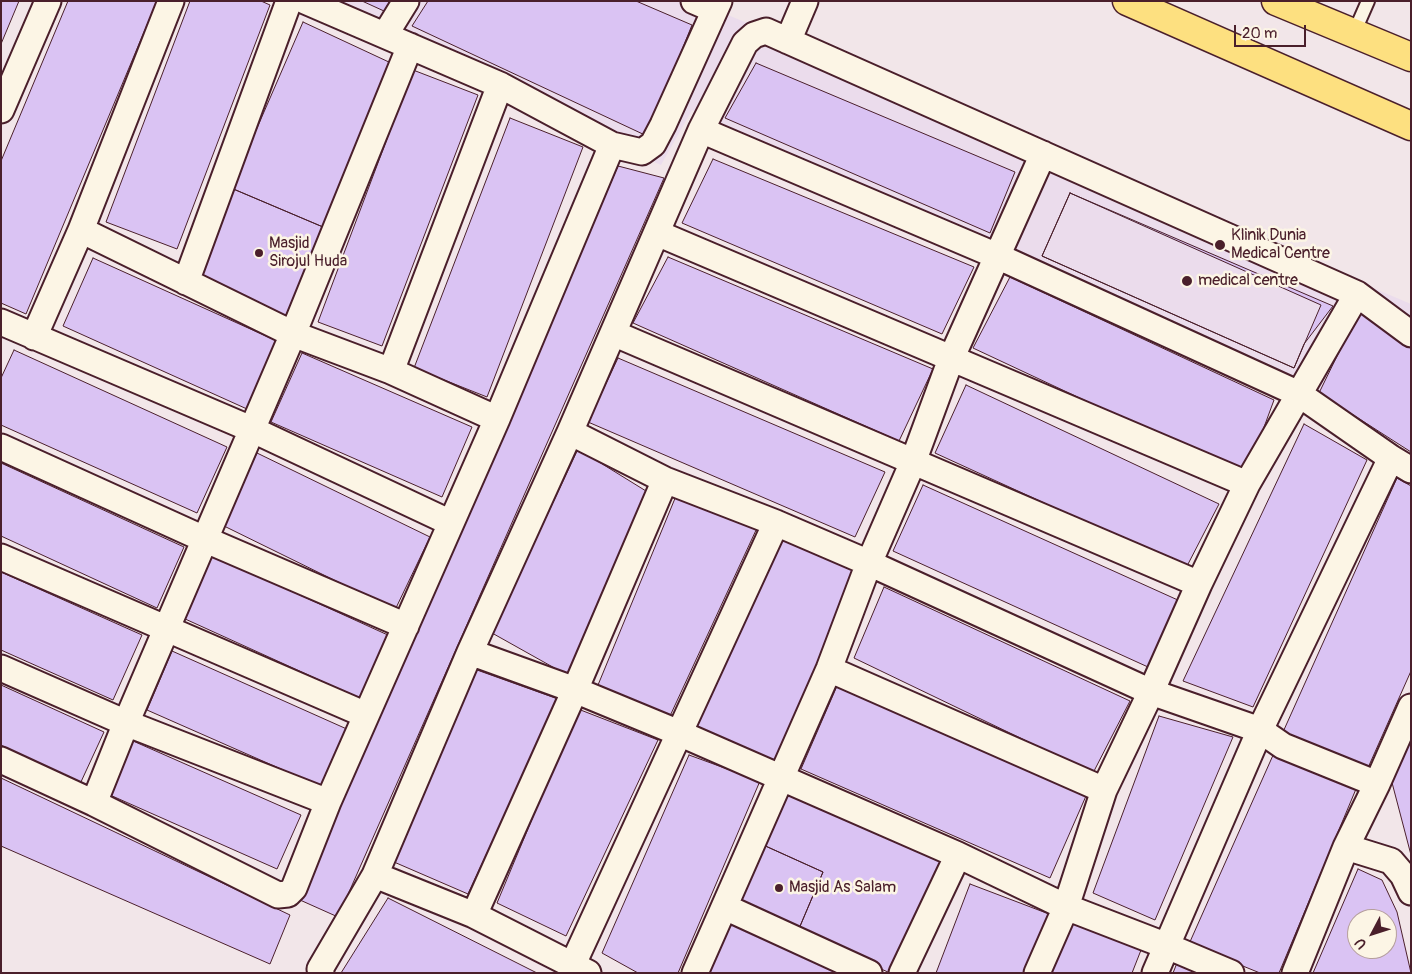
<!DOCTYPE html>
<html>
<head>
<meta charset="utf-8">
<style>
  body { margin:0 }
  #map { position:relative; width:1412px; height:974px; overflow:hidden; background:#f2e6e9; font-family:Pangolin,sans-serif }
  canvas { display:block }
  .frame { position:absolute; inset:0; border:2px solid #4a1f2b; pointer-events:none }
  .north { position:absolute; left:1347px; top:909px; width:50px; height:50px; box-sizing:border-box; background:#fcf5e5; border:1px solid #b59f9b; border-radius:50%; rotate:230deg; font-size:14px; font-weight:700; line-height:20px; text-align:center; color:#4a1f2b }
  .north::after { content:''; display:block; margin:auto; width:18px; height:22px; background:#4a1f2b; clip-path:polygon(50% 0,100% 100%,50% 72%,0 100%) }
  .scale { position:absolute; left:1234px; top:25px; width:72px; height:22px; box-sizing:border-box; border:2px solid #4a1f2b; border-top:0; padding-left:6px; font-size:15px; line-height:18px; white-space:nowrap; color:#4a1f2b; -webkit-text-stroke:4px #fcf5e5; paint-order:stroke }
</style>
</head>
<body>
<div id="map">
<canvas width="1412" height="974"></canvas>
<div class="frame"></div>
<div class="north">U</div>
<div class="scale">20 m</div>
</div>
<script>
const ctx = document.querySelector('canvas').getContext('2d');
ctx.lineJoin = 'round';
function paint(path, color) { ctx.fillStyle = color; ctx.fill(path, 'evenodd'); }
const toPath = rows => new Path2D(rows.map(r => 'M' + r).join(''));
function stroke(path, color, width, dash) { ctx.strokeStyle = color; ctx.lineWidth = width; ctx.lineCap = dash ? 'butt' : 'round'; ctx.setLineDash(dash || []); ctx.stroke(path); }
function drawText(font, color, halo, rows, align = 'center') {
  ctx.font = font + ' Pangolin,sans-serif'; ctx.lineWidth = 5; ctx.setLineDash([]); ctx.textBaseline = 'middle'; ctx.strokeStyle = halo; ctx.fillStyle = color; for (const [text, x, y, turn = 0] of rows) {
    ctx.save(); ctx.translate(x, y); ctx.rotate((+turn || 0) * Math.PI / 180); ctx.textAlign = isNaN(turn) ? turn : align; if (halo) ctx.strokeText(text, 0, 0); ctx.fillText(text, 0, 0); ctx.restore();
  }
}
paint(toPath([
  [288,1,695,1,1411,304,1411,452,1283,373,692,110,661,165]
]), '#ebdcec');
const building = toPath([
  [1,1,19,1,1,44,1,1],
  [68,1,157,1,26,314,1,303,1,161,68,1],
  [190,1,261,1,270,5,177,249,106,222,190,1],
  [362,1,390,1,384,11,362,1],
  [428,1,636,1,692,25,647,136,412,26,428,1],
  [303,22,391,63,323,227,231,188,303,22],
  [756,63,1015,172,990,233,725,118,756,63],
  [413,70,478,95,382,346,318,322,413,70],
  [510,118,583,147,487,397,414,368,510,118],
  [713,159,974,267,942,334,682,223,713,159],
  [618,166,664,178,338,917,300,900,618,166],
  [231,188,323,227,285,322,195,279,231,188],
  [1070,193,1321,305,1294,368,1042,256,1070,193],
  [1070,193,1333,306,1304,344,1294,368,1042,256,1070,193],
  [668,257,933,369,899,441,633,323,668,257],
  [93,258,277,341,247,409,63,326,93,258],
  [1010,277,1274,400,1246,476,973,348,1010,277],
  [1360,309,1411,347,1411,452,1319,393,1360,309],
  [14,350,227,447,197,513,1,425,1,378,14,350],
  [302,353,472,427,442,497,271,422,302,353],
  [618,358,885,472,855,537,588,422,618,358],
  [966,385,1219,504,1186,568,935,453,966,385],
  [1304,424,1367,460,1253,707,1183,681,1304,424],
  [578,449,646,491,567,675,492,633,578,449],
  [257,453,430,537,395,610,222,525,257,453],
  [1,463,184,547,157,608,1,536,1,463],
  [1397,478,1411,486,1411,671,1367,770,1283,732,1397,478],
  [923,485,1180,601,1148,667,893,551,923,485],
  [676,496,757,528,670,716,598,685,676,496],
  [779,532,859,564,777,764,690,727,779,532],
  [212,555,390,636,361,699,183,618,212,555],
  [1,572,142,635,113,700,1,650,1,572],
  [884,587,1130,701,1093,773,854,658,884,587],
  [172,651,349,730,324,788,147,710,172,651],
  [477,670,558,699,468,894,394,862,477,670],
  [1,685,104,732,80,784,1,745,1,685],
  [837,686,1086,796,1050,878,801,769,837,686],
  [578,709,658,740,566,936,497,903,578,709],
  [1159,716,1233,737,1155,920,1093,893,1159,716],
  [1411,729,1411,855,1390,775,1411,729],
  [133,741,301,815,277,869,110,795,133,741],
  [1274,753,1356,789,1279,973,1260,973,1189,944,1274,753],
  [689,755,760,781,678,973,638,973,602,953,689,755],
  [1,778,290,915,270,964,1,846,1,778],
  [786,788,944,861,890,973,798,931,823,872,761,844,786,788],
  [761,844,823,872,798,931,735,904,761,844],
  [1358,869,1382,880,1397,912,1411,973,1313,973,1358,869],
  [1357,919,1387,919,1387,949,1357,949,1357,919],
  [970,884,1049,914,1027,973,936,973,970,884],
  [388,898,537,973,341,973,388,898],
  [1073,918,1143,945,1132,973,1049,973,1073,918],
  [731,921,843,973,708,973,731,921],
  [1177,963,1199,973,1173,973,1177,963]
]);
paint(building, '#dac3f3');
stroke(building, '#4a1f2b', 1);
const lane = toPath([
  [1354,33,1368,1]
]);
const street = toPath([
  [305,1,500,85,612,145,642,152,653,144,663,125,719,1],
  [694,1,715,10],
  [385,35,406,1],
  [788,41,805,1],
  [1,110,48,1],
  [701,130,997,256,1299,394,1391,458,1411,470],
  [81,230,171,1],
  [657,233,1247,484],
  [186,282,289,1],
  [1,322,251,429,451,523],
  [613,333,1199,584],
  [34,337,81,230,293,334,391,371,497,419],
  [391,371,500,85],
  [570,432,665,480,776,523,869,563,1151,692,1260,730,1283,746,1377,784],
  [1,447,204,539,406,626],
  [1,557,366,715],
  [470,652,575,690,679,733,958,855,1066,907,1167,946,1231,973],
  [1,668,126,723,328,802],
  [829,669,1104,790],
  [1,760,94,803,278,895,288,894,294,888,328,802,497,419,612,145],
  [94,803,126,723,293,334,410,46],
  [1346,847,1391,861,1403,875,1411,892],
  [375,875,474,915,588,973],
  [725,907,869,973],
  [474,915,575,690,665,480],
  [573,964,776,523],
  [321,973,320,969,375,875,470,652,570,432,701,130,745,43,754,35,766,31,1357,294,1411,334],
  [695,973,829,669,869,563,913,462,951,359,1043,154],
  [902,973,958,855],
  [1037,973,1066,907,1104,790,1151,692,1199,584,1247,484,1357,294],
  [1155,973,1260,730,1391,458],
  [1295,973,1346,847,1377,784,1411,707]
]);
const highway = toPath([
  [1127,1,1411,126],
  [1276,1,1411,57]
]);
stroke(lane, '#4a1f2b', 16);
stroke(street, '#4a1f2b', 29);
stroke(highway, '#4a1f2b', 31);
stroke(lane, '#fcf5e5', 12);
stroke(street, '#fcf5e5', 25);
stroke(highway, '#fde080', 28);
for (const [x, y, r, color] of [
  [1220,245,6,"#4a1f2b"],
  [259,253,5,"#4a1f2b"],
  [1187,281,6,"#4a1f2b"],
  [779,888,5,"#4a1f2b"]
]) { const dot = new Path2D(); dot.arc(x, y, r, 0, 2 * Math.PI); ctx.fillStyle = color; ctx.fill(dot); stroke(dot, '#fcf5e5', 2); }
drawText('16px', '#4a1f2b', '#fcf5e5', [
  ["Klinik Dunia",1231,236],
  ["Medical Centre",1231,254],
  ["Masjid",269,244],
  ["Sirojul Huda",269,262],
  ["medical centre",1198,281],
  ["Masjid As Salam",789,888]
], 'left');
</script>
</body>
</html>
